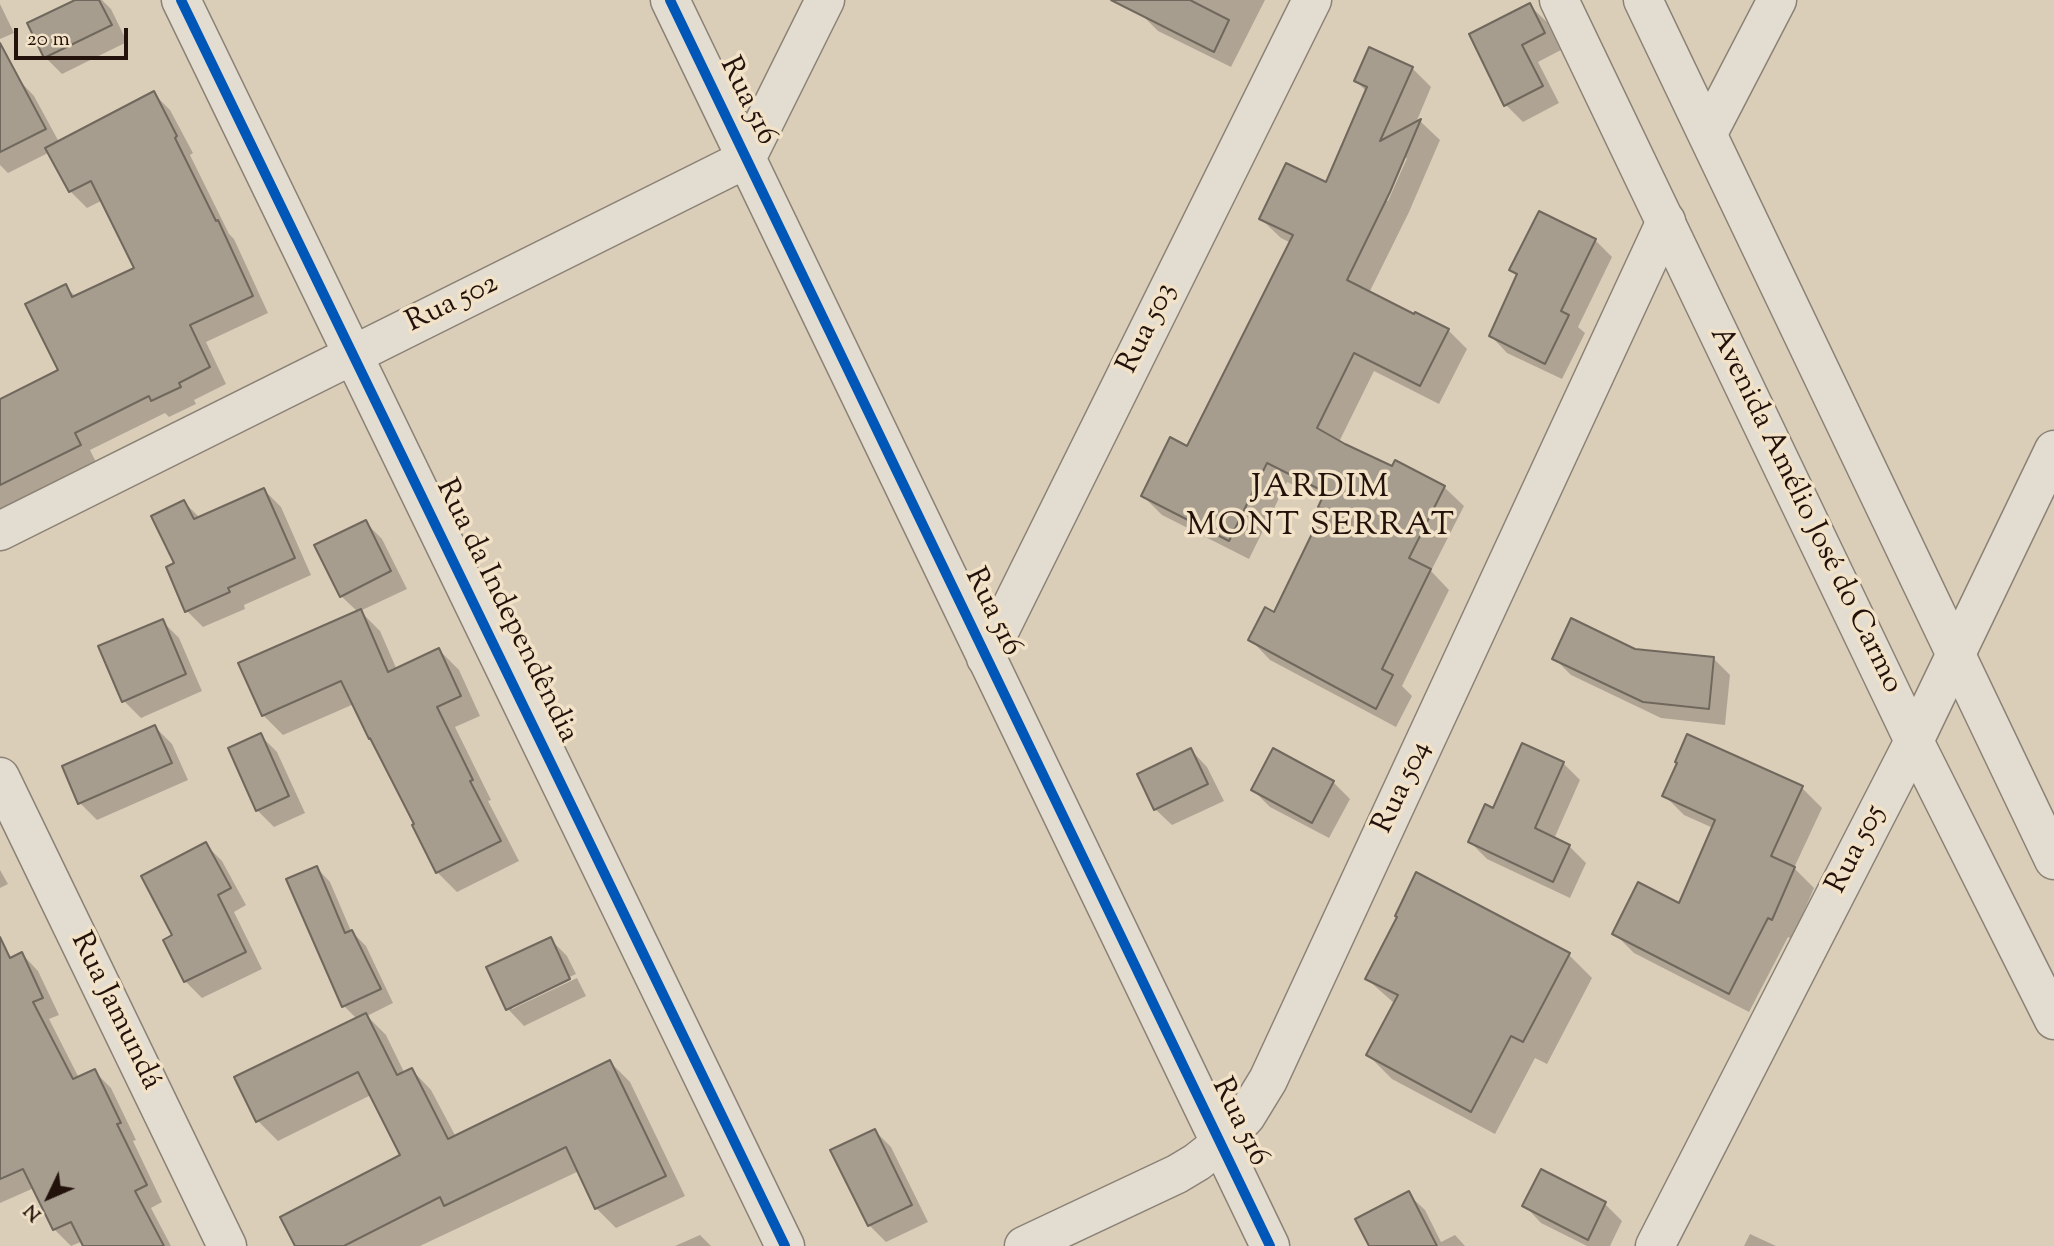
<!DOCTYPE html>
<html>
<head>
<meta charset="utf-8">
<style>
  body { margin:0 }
  #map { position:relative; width:2054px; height:1246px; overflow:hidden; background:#dbceb9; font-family:"Sorts Mill Goudy",serif }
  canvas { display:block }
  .north { position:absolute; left:14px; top:1162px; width:70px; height:70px; -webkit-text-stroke:5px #f1e2c8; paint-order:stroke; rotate:226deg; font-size:19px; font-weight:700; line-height:28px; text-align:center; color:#22120b }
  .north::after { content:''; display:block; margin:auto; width:24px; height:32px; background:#22120b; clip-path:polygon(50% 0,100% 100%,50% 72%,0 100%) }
  .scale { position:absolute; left:14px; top:28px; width:114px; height:32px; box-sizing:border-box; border:4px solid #22120b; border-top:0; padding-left:9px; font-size:21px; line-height:24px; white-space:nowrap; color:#22120b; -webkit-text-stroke:5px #f1e2c8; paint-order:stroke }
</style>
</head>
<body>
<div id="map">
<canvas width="2054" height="1246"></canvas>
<div class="north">N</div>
<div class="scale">20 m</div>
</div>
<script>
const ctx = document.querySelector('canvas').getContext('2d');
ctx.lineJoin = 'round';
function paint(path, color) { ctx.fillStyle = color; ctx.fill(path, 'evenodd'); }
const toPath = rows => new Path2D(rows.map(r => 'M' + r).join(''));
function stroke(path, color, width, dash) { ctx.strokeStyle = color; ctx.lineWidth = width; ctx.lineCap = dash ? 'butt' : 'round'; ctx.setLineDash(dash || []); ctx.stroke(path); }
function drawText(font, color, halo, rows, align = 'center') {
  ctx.font = font + ' "Sorts Mill Goudy",serif'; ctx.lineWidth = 7; ctx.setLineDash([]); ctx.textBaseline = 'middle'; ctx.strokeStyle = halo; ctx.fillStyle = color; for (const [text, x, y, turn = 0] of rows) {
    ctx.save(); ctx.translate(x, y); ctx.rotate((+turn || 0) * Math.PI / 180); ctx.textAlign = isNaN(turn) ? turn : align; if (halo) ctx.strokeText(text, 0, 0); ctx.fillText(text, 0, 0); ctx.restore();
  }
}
paint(toPath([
  [79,0,102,0,111,9,127,42,62,74,45,57],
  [1148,0,1265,0,1231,67,1158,31,1141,14],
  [0,4,14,33,0,39],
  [1530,6,1547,22,1561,50,1538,62,1559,103,1523,122,1506,105],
  [1412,68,1431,87,1415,125,1421,122,1440,140,1409,212,1369,293,1448,330,1467,349,1439,404,1374,371,1339,442,1393,468,1444,487,1464,506,1431,571,1449,590,1402,686,1412,696,1396,727,1270,660,1251,640,1275,614,1325,511,1321,506,1324,499,1287,482,1249,559,1162,515,1143,496,1188,448,1291,243,1281,238,1261,219,1327,185,1367,92,1356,81],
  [1403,158,1407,158,1388,201,1385,200],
  [18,79,34,96,59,142,153,93,170,110,193,153,190,155,229,234,234,239,268,313,206,342,226,384,194,400,196,404,169,417,165,413,90,450,96,462,0,510,0,401,60,371,65,286,76,297,136,269,103,200,87,208,70,191,50,152,8,173,0,165,0,88],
  [1540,213,1595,240,1612,257,1578,327,1585,333,1562,379,1507,353,1491,336,1518,277,1511,270],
  [264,490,281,507,311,575,244,605,245,609,203,627,187,611,176,564,184,502,200,518],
  [365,522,382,539,407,589,360,611,380,631,397,670,439,650,459,670,480,716,455,727,491,800,488,801,519,861,457,892,437,872,417,825,375,743,370,738,354,704,283,735,263,715,358,612,341,596],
  [162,621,179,638,202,691,141,718,124,701],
  [1634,650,1714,659,1730,675,1725,725,1661,718,1571,675,1554,658],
  [155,727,172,744,188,780,97,820,80,803],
  [260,735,277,752,305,813,274,827,257,810],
  [1191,750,1207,767,1224,801,1172,825,1155,809],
  [1563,763,1580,780,1554,839,1569,846,1586,863,1570,898,1487,859,1470,842,1494,810],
  [1333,782,1350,799,1329,838,1270,807,1253,790],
  [1802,788,1822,808,1794,868,1814,888,1792,939,1788,937,1749,1012,1634,953,1614,933,1680,906,1713,828,1684,815,1664,795],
  [205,844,222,861,246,905,234,912,262,969,202,998,185,981,175,936],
  [317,868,330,882,351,931,366,946,393,1003,367,1016,386,1035,405,1074,412,1070,431,1090,456,1137,610,1062,630,1082,685,1196,616,1228,596,1208,579,1171,420,1246,297,1246,402,1156,371,1095,278,1141,258,1121,357,1019,344,1006],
  [0,870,8,884,0,888],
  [550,939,567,956,576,974,512,1005,512,1009,577,978,586,996,524,1026,508,1009],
  [0,940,9,960,22,954,38,971,59,1015,49,1019,79,1078,94,1071,111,1088,136,1140,133,1141,162,1202,151,1208,171,1246,85,1246,83,1241,71,1246,54,1229,34,1188,0,1203],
  [1569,955,1592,978,1547,1064,1535,1058,1495,1134,1392,1079,1368,1055,1395,1004,1367,979],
  [875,1131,891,1147,928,1222,886,1242,869,1225],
  [1541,1172,1605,1204,1622,1221,1610,1246,1587,1246,1541,1223,1525,1206],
  [1408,1194,1425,1210,1441,1242,1455,1235,1465,1246,1370,1246],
  [1750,1234,1776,1246,1744,1246],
  [700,1235,711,1246,675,1246]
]), '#0003');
const building = toPath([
  [75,0,99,0,112,25,44,58,27,23,75,0],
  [1111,0,1190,0,1229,20,1214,52,1111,0],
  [1530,3,1545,33,1522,45,1543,86,1504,106,1469,34,1530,3],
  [0,43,46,129,0,152,0,43],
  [1369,47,1413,67,1380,141,1421,119,1390,192,1347,280,1414,314,1415,312,1449,329,1420,386,1354,353,1317,428,1345,444,1392,466,1395,460,1445,486,1409,558,1431,569,1382,669,1393,675,1376,709,1248,640,1265,607,1274,612,1324,509,1318,507,1325,492,1267,463,1229,541,1141,496,1170,437,1187,446,1293,235,1259,219,1286,163,1326,182,1367,87,1354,81,1369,47],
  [154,91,177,136,175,138,216,221,218,220,253,296,190,325,210,367,179,383,181,387,151,401,149,396,75,433,81,445,0,485,0,399,58,370,25,304,66,284,72,297,134,268,91,181,69,192,45,148,154,91],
  [1539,211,1596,239,1561,311,1569,315,1545,364,1489,336,1517,274,1509,270,1539,211],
  [264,488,295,558,228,588,230,592,185,612,166,567,174,563,151,516,184,500,194,519,264,488],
  [366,520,391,571,340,597,314,545,366,520],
  [361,609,388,672,439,648,461,696,437,707,473,780,470,781,501,841,436,873,412,825,414,824,370,738,369,739,341,681,262,716,238,663,361,609],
  [1571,618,1635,649,1714,657,1709,709,1643,702,1552,659,1571,618],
  [163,619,186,674,122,702,98,646,163,619],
  [155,725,172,763,78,804,62,766,155,725],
  [261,733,289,796,256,811,228,748,261,733],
  [1687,734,1803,786,1771,856,1795,867,1772,920,1768,918,1729,994,1612,934,1638,882,1679,903,1715,820,1662,796,1677,763,1675,762,1687,734],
  [1522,743,1564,762,1535,828,1570,845,1553,882,1468,842,1485,804,1493,808,1522,743],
  [1191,748,1208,784,1154,810,1137,774,1191,748],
  [1273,748,1334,781,1312,823,1251,790,1273,748],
  [206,842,231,888,218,895,246,952,184,982,163,940,172,935,141,876,206,842],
  [317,866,345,933,352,930,381,989,342,1007,286,879,317,866],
  [1416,872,1570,953,1523,1042,1511,1036,1471,1112,1366,1055,1398,995,1365,979,1397,917,1395,916,1416,872],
  [0,937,10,958,22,952,43,998,33,1002,73,1079,95,1069,121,1123,117,1124,147,1185,135,1191,164,1246,83,1246,71,1222,53,1230,23,1169,0,1179,0,937],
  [551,937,570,979,506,1010,486,967,551,937],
  [366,1013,397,1075,412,1068,448,1139,610,1060,666,1176,595,1209,566,1147,444,1206,440,1197,344,1246,295,1246,280,1217,400,1155,358,1072,256,1122,234,1077,366,1013],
  [875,1129,912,1205,868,1226,830,1150,875,1129],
  [1541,1169,1606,1202,1588,1240,1522,1206,1541,1169],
  [1409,1191,1437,1246,1369,1246,1355,1219,1409,1191]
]);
paint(building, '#a79d8f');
stroke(building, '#71685d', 2);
const minor = toPath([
  [181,0,785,1246],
  [670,0,1270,1246],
  [1708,133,1777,0],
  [0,531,746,159,825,0],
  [986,658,1312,0],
  [0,777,227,1246],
  [1024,1246,1177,1174,1197,1162,1221,1143,1246,1116,1268,1080,1666,221],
  [1655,1246,1914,741,2054,450]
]);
const tertiary = toPath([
  [1559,0,1914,741,2054,1020],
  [1643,0,2054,860]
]);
stroke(minor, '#8b8275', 41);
stroke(tertiary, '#8b8275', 41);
stroke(minor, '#e3dcd1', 38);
stroke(tertiary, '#e3dcd1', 38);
stroke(toPath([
  [181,0,785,1246],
  [670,0,1270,1246]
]), '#0057b8', 10);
drawText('30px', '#22120b', '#f1e2c8', [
  ["Rua 516",746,102,64],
  ["Rua 502",453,305,-26],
  ["Rua 503",1149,329,-64],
  ["Avenida Amélio José do Carmo",1804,511,64],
  ["Rua da Independêndia",505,612,64],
  ["Rua 516",991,613,64],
  ["Rua 504",1404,788,-65],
  ["Rua 505",1858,850,-63],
  ["Rua Jamundá",114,1012,64],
  ["Rua 516",1238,1123,64]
]);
ctx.letterSpacing = '2px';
drawText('33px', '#22120b', '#f1e2c8', [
  ["JARDIM",1321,490],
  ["MONT SERRAT",1321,528]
]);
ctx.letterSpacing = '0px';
</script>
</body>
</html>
